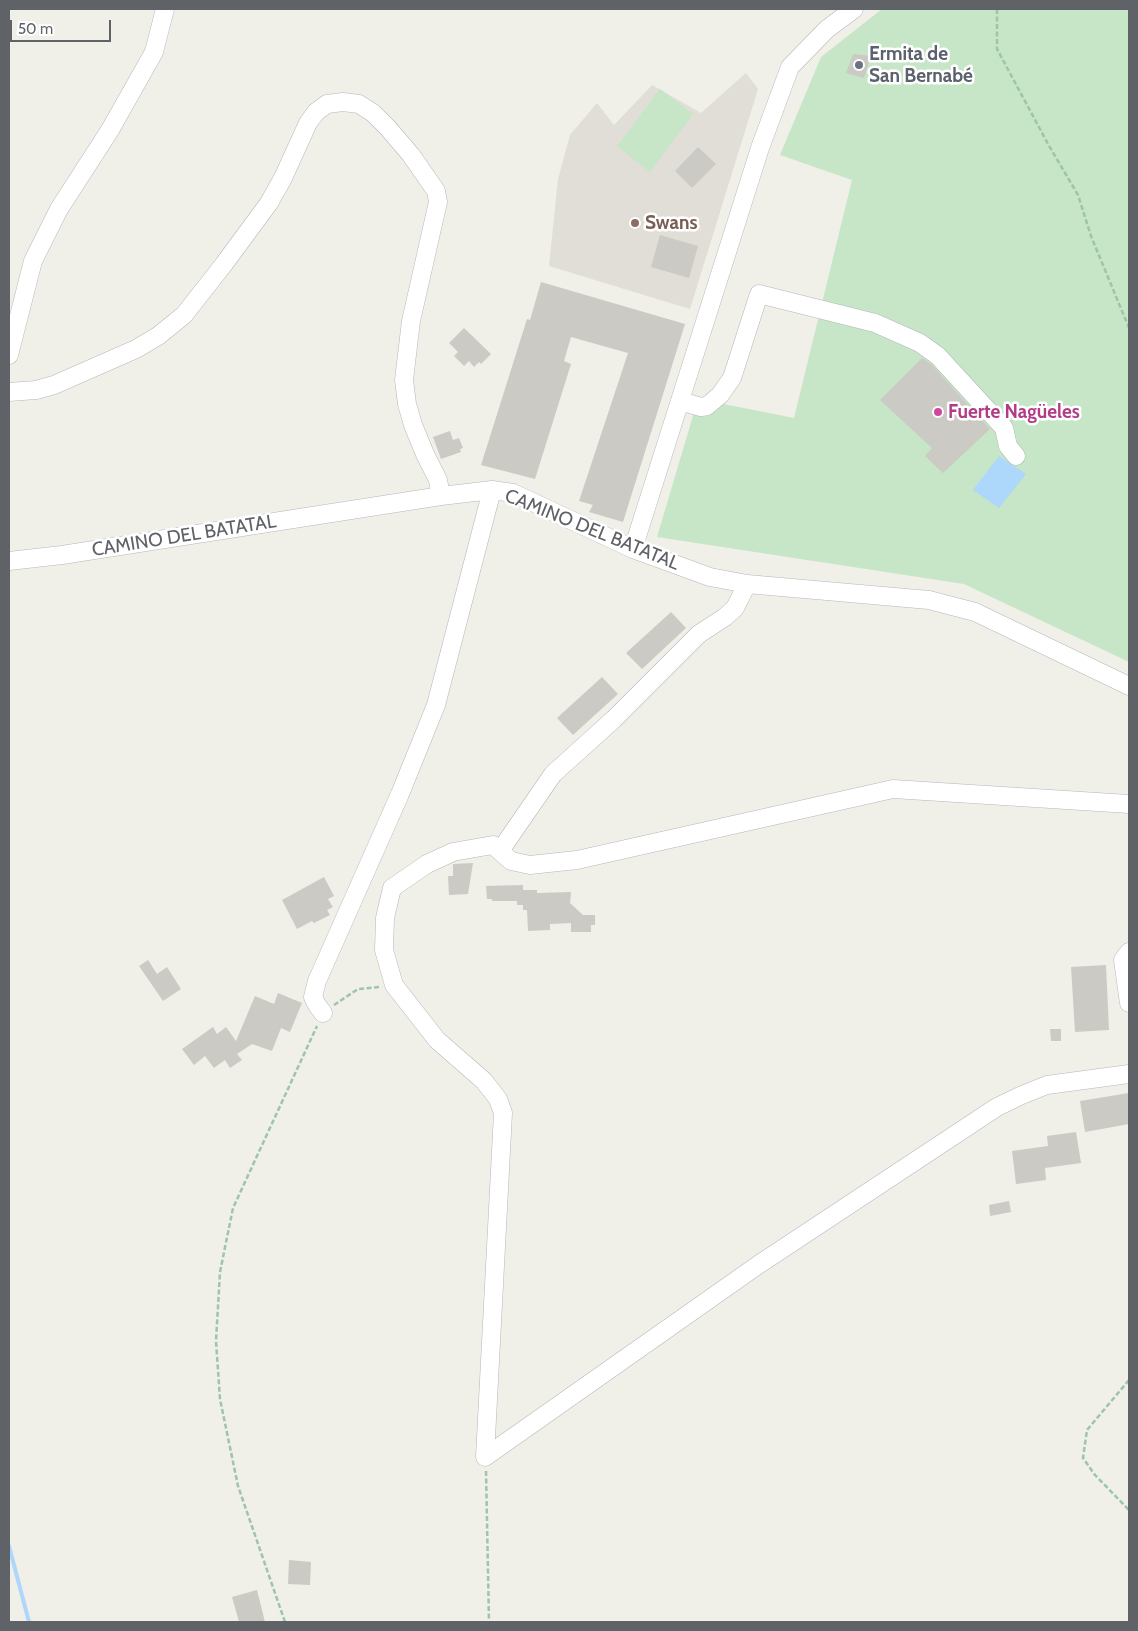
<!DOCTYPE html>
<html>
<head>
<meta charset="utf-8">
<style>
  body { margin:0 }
  #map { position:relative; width:1138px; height:1631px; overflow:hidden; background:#f0efe8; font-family:Cabin,sans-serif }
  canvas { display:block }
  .frame { position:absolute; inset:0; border:10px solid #5f6267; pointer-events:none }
  .scale { position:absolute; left:10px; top:20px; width:101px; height:22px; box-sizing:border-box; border:2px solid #5f6267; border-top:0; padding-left:6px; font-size:15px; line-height:18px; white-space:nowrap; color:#5f6267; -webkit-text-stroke:4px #fff; paint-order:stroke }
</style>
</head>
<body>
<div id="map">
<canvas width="1138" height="1631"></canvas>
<div class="frame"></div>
<div class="scale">50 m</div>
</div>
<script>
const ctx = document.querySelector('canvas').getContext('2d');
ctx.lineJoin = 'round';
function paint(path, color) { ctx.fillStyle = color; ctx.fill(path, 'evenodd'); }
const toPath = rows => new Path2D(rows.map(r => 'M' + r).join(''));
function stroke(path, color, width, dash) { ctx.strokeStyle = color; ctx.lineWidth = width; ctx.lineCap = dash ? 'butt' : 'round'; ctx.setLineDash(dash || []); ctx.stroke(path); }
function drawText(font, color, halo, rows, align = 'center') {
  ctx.font = font + ' Cabin,sans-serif'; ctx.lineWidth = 5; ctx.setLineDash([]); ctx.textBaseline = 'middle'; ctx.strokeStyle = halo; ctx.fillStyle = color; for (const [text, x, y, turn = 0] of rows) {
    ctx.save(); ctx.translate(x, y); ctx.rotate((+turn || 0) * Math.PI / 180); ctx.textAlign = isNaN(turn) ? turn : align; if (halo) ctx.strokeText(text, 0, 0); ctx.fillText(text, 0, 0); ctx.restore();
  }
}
paint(toPath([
  [746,73,758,89,690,309,549,266,558,179,570,135,597,103,614,125,652,85,701,113]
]), '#e0ded6');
paint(toPath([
  [882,9,1129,9,1129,662,964,584,657,537,698,399,794,418,852,180,780,155,821,57],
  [660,89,693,114,650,172,617,146]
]), '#c6e6c7');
paint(toPath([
  [999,456,1026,474,999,508,973,490]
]), '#add7fb');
stroke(toPath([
  [9,1546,29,1622]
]), '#add7fb', 4);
paint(toPath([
  [853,54,871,56,864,78,846,73],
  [698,147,716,164,692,188,675,171],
  [660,235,698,246,689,278,651,267],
  [541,282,685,324,623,522,589,512,593,505,579,501,628,353,571,337,564,361,571,364,535,479,481,465,527,319,530,320],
  [464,328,491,354,481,364,479,362,474,367,469,361,464,366,454,356,458,352,449,343],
  [922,358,931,364,990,429,943,473,925,456,932,448,880,400],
  [450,431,453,440,459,438,463,448,460,449,461,452,441,459,433,437],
  [671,612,686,628,642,669,626,653],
  [602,677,618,694,573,735,557,718],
  [473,863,468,894,449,895,448,876,453,876,453,864],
  [324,877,334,896,328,899,333,907,327,910,330,915,314,923,312,921,297,929,282,900],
  [523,885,523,890,537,890,537,893,571,892,570,903,583,915,595,915,595,925,591,925,591,932,571,932,571,923,550,924,550,930,528,931,527,910,523,910,523,905,517,905,517,901,492,901,492,899,487,899,486,886],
  [148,960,157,974,167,967,181,989,163,1001,139,966],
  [1106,965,1109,1030,1075,1032,1071,967],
  [278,993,302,1003,290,1032,281,1028,272,1051,252,1044,237,1054,242,1060,230,1068,225,1060,214,1068,205,1056,194,1065,182,1049,213,1027,217,1034,226,1027,236,1041,255,996,274,1004],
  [1050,1029,1061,1029,1061,1041,1051,1041],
  [1129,1093,1129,1124,1085,1132,1080,1101],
  [1076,1132,1081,1163,1045,1168,1046,1180,1016,1184,1012,1151,1048,1146,1047,1136],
  [1009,1201,1011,1212,990,1216,989,1205],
  [289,1560,311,1562,310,1585,288,1584],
  [257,1590,265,1622,239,1622,232,1597]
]), '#cccac4');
const minor = toPath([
  [9,355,33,261,59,209,110,130,154,52,165,9],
  [9,392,36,390,54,385,136,349,158,336,184,315,224,264,269,203,283,178,308,123,316,112,327,104,343,102,359,104,373,113,388,128,411,155,436,191,438,202,411,321,404,380,407,404,413,425,425,454,438,480,441,496],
  [680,401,701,407,707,406,720,395,732,378,759,294,875,323,920,343,938,356,1004,428,1008,446,1016,456],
  [633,549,760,148,790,67,827,29,854,9],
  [9,561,62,555,441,496,492,490,513,493,633,549,710,577,747,584,929,600,975,612,1129,686],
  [1129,804,893,789,577,860,530,865,511,861,493,845,453,852,427,864,392,888,385,918,384,950,394,985,437,1040,484,1081,498,1099,503,1113,485,1457,758,1265,997,1107,1022,1095,1047,1085,1129,1074],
  [500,851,553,774,614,719,699,634,725,617,735,608,747,584],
  [1129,952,1123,960,1129,1003],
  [323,1013,317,1005,313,997,317,981,400,794,436,705,492,490]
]);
stroke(minor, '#b5b7bb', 19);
stroke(toPath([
  [997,9,997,49,1048,144,1078,195,1091,236,1129,328],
  [334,1005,358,989,379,987],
  [1129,1380,1087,1430,1083,1458,1095,1475,1129,1510],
  [486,1471,489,1622],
  [285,1622,238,1486,220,1399,216,1341,220,1272,233,1208,317,1026]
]), '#9ec4aa', 2.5, [5, 2.5]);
stroke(minor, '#fff', 18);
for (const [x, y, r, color] of [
  [859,65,5,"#6b7280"],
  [635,223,5,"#8d6e63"],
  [938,412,5,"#d1479c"]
]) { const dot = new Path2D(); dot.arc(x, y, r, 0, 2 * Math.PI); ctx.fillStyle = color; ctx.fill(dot); stroke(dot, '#fff', 2); }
drawText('bold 19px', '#5b616d', '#fff', [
  ["Ermita de",869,54],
  ["San Bernabé",869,76]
], 'left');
drawText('bold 19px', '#785e54', '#fff', [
  ["Swans",645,223]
], 'left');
drawText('bold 19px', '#b23c85', '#fff', [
  ["Fuerte Nagüeles",948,412]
], 'left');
drawText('19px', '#5f6267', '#fff', [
  ["CAMINO DEL BATATAL",592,530,22],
  ["CAMINO DEL BATATAL",184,536,-9]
]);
</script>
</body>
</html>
